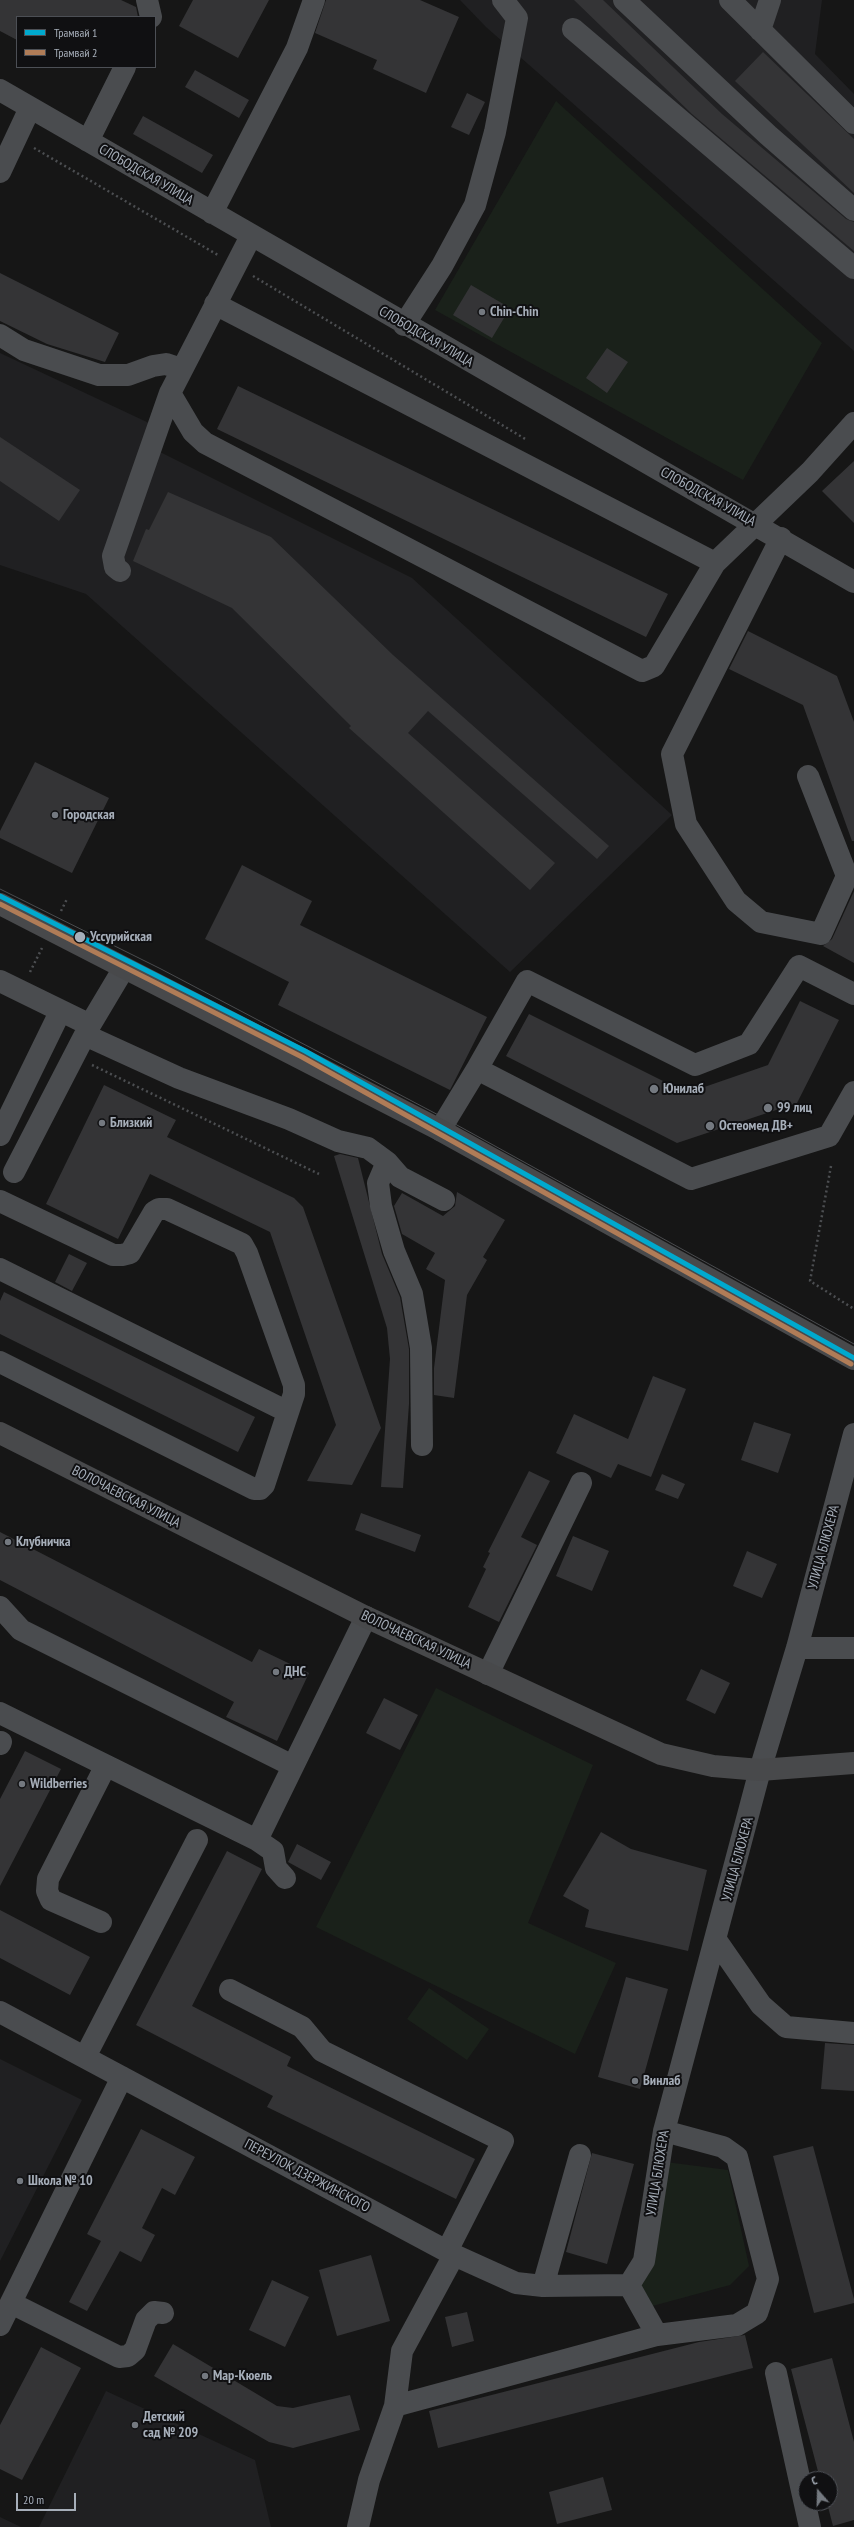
<!DOCTYPE html>
<html>
<head>
<meta charset="utf-8">
<style>
  body { margin:0 }
  #map { position:relative; width:854px; height:2527px; overflow:hidden; background:#161616; font-family:"PT Sans Narrow",sans-serif }
  canvas { display:block }
  .legend { position:absolute; left:16px; top:16px; width:140px; height:52px; box-sizing:border-box; background:#101012; border:1px solid #4c4f55; margin:0; padding:5px 7px; list-style:none; font-size:12px; color:#a6aeb9 }
  .legend li { display:flex; align-items:center; gap:8px; height:20px }
  .legend b { width:20px; border:1px solid #4c4f55 }
  .north { position:absolute; left:798px; top:2471px; width:40px; height:40px; box-sizing:border-box; background:#101012; border:1px solid #4c4f55; border-radius:50%; rotate:340deg; font-size:11px; font-weight:700; line-height:16px; text-align:center; color:#a6aeb9 }
  .north::after { content:''; display:block; margin:auto; width:14px; height:18px; background:#747980; clip-path:polygon(50% 0,100% 100%,50% 72%,0 100%) }
  .scale { position:absolute; left:16px; top:2493px; width:60px; height:18px; box-sizing:border-box; border:2px solid #a6aeb9; border-top:0; padding-left:5px; font-size:12px; line-height:14px; white-space:nowrap; color:#a6aeb9; -webkit-text-stroke:3px #101012; paint-order:stroke }
</style>
</head>
<body>
<div id="map">
<canvas width="854" height="2527"></canvas>
<ul class="legend">
<li><b style="height:5px;background:#00a9ce"></b>Трамвай 1</li>
<li><b style="height:5px;background:#b07c57"></b>Трамвай 2</li>
</ul>
<div class="north">С</div>
<div class="scale">20 m</div>
</div>
<script>
const ctx = document.querySelector('canvas').getContext('2d');
ctx.lineJoin = 'round';
function paint(path, color) { ctx.fillStyle = color; ctx.fill(path, 'evenodd'); }
const toPath = rows => new Path2D(rows.map(r => 'M' + r).join(''));
function stroke(path, color, width, dash) { ctx.strokeStyle = color; ctx.lineWidth = width; ctx.lineCap = dash ? 'butt' : 'round'; ctx.setLineDash(dash || []); ctx.stroke(path); }
function drawText(font, color, halo, rows, align = 'center') {
  ctx.font = font + ' "PT Sans Narrow",sans-serif'; ctx.lineWidth = 4; ctx.setLineDash([]); ctx.textBaseline = 'middle'; ctx.strokeStyle = halo; ctx.fillStyle = color; for (const [text, x, y, turn = 0] of rows) {
    ctx.save(); ctx.translate(x, y); ctx.rotate((+turn || 0) * Math.PI / 180); ctx.textAlign = isNaN(turn) ? turn : align; if (halo) ctx.strokeText(text, 0, 0); ctx.fillText(text, 0, 0); ctx.restore();
  }
}
paint(toPath([
  [460,0,822,0,815,54,854,94,854,351,486,27],
  [0,353,166,431,158,451,412,578,672,815,510,972,86,594,0,565],
  [0,2059,82,2100,0,2261],
  [106,2391,255,2460,271,2527,39,2527],
  [0,2517,21,2527,0,2527]
]), '#202022');
paint(toPath([
  [556,101,822,343,743,480,435,310],
  [436,1688,593,1765,528,1923,616,1963,575,2054,316,1927],
  [429,1988,489,2029,467,2060,407,2019],
  [666,2162,728,2170,749,2266,730,2285,645,2308,635,2276]
]), '#1a211a');
paint(toPath([
  [0,0,121,0,136,7,138,17,17,17,17,40,0,31],
  [193,0,269,0,238,58,179,26],
  [326,0,420,0,459,17,426,93,373,69,377,60,315,33],
  [574,0,603,0,722,114,846,219,854,222,854,251,692,114],
  [763,52,854,139,854,193,735,81],
  [195,70,249,100,239,118,185,87],
  [467,93,485,102,469,135,451,127],
  [143,116,213,155,202,173,133,134],
  [0,273,119,333,105,362,47,344,0,321],
  [471,285,510,308,492,338,453,315],
  [607,348,628,362,607,393,586,378],
  [238,386,668,594,646,637,217,429],
  [0,437,80,490,59,521,0,481],
  [854,461,854,523,822,491],
  [168,492,271,537,393,655,609,846,597,859,428,711,408,733,555,863,530,890,349,728,351,726,232,608,133,561,146,529,149,530],
  [748,631,837,676,854,722,854,841,852,841,803,705,729,669],
  [35,762,109,798,72,873,0,838,0,831],
  [242,865,312,901,300,925,487,1017,450,1090,278,1005,289,982,205,939],
  [854,891,854,963,823,946,832,939],
  [800,1001,839,1020,797,1103,677,1143,506,1056,529,1014,687,1093,768,1065],
  [104,1085,176,1120,167,1137,294,1198,303,1207,381,1428,352,1485,307,1481,336,1425,270,1232,150,1174,118,1239,46,1204],
  [340,1154,358,1158,382,1254,400,1297,409,1349,409,1404,403,1488,381,1487,390,1359,387,1328,334,1156],
  [457,1192,505,1220,483,1257,487,1260,467,1295,454,1398,434,1395,434,1368,445,1280,426,1269,435,1253,402,1234,394,1206,402,1193,443,1216,455,1206],
  [69,1254,87,1263,72,1291,55,1282],
  [4,1292,255,1417,238,1452,0,1334,0,1301],
  [653,1376,686,1389,651,1477,618,1464,611,1478,556,1453,574,1414,628,1439],
  [754,1422,791,1434,778,1473,741,1460],
  [529,1471,550,1481,521,1537,537,1545,499,1622,468,1607,486,1569,483,1567,490,1553,488,1552],
  [662,1474,685,1484,678,1499,655,1490],
  [361,1513,421,1535,415,1552,355,1530],
  [0,1532,252,1662,259,1649,309,1673,277,1741,226,1717,234,1702,0,1580],
  [573,1536,609,1551,592,1591,556,1576],
  [747,1551,777,1564,762,1598,733,1586],
  [701,1669,730,1683,715,1714,686,1700],
  [384,1698,418,1715,400,1750,366,1733],
  [25,1751,61,1769,0,1886,0,1799],
  [601,1832,631,1849,707,1870,688,1951,585,1927,589,1910,563,1896],
  [297,1844,331,1862,321,1880,288,1862],
  [227,1851,262,1869,192,2006,291,2057,287,2066,475,2159,456,2199,267,2107,273,2096,136,2025],
  [0,1910,90,1957,70,1995,0,1958],
  [626,1977,668,1989,640,2089,598,2077],
  [825,2043,854,2045,854,2091,821,2089],
  [141,2129,195,2157,175,2195,162,2188,142,2228,155,2235,141,2262,120,2251,87,2311,69,2302,101,2241,87,2234],
  [813,2146,854,2299,854,2303,814,2313,773,2156],
  [592,2153,634,2164,607,2264,566,2252],
  [371,2255,390,2321,337,2336,319,2270],
  [272,2280,309,2297,285,2347,249,2330],
  [467,2312,474,2341,452,2347,445,2317],
  [745,2335,753,2368,438,2448,429,2411,699,2342],
  [173,2344,277,2406,293,2408,350,2395,360,2430,293,2448,269,2442,154,2376],
  [41,2347,81,2368,22,2480,0,2469,0,2425],
  [832,2358,854,2442,854,2520,833,2526,827,2503,830,2503,830,2479,820,2479,791,2369],
  [603,2477,612,2510,557,2524,549,2492]
]), '#343436');
stroke(toPath([
  [34,148,218,255],
  [253,276,527,440],
  [61,911,67,899],
  [30,972,42,948],
  [92,1065,319,1174],
  [831,1166,810,1281,854,1309]
]), '#4c4e51', 2.5, [2, 3]);
stroke(toPath([
  [147,0,151,17],
  [624,0,768,135,854,210],
  [730,0,854,123],
  [573,29,854,268],
  [760,30,770,0],
  [0,90,854,582],
  [88,141,125,67],
  [0,172,30,108],
  [212,213,297,48,314,0],
  [251,236,170,393,193,432,205,443,642,671,654,666,715,563],
  [215,304,715,563,810,472,854,423],
  [404,325,442,266,475,205,495,132,517,18,503,0],
  [0,335,24,350,99,375,128,375,153,366,166,364,181,369],
  [781,538,672,754,686,824,736,901,761,922,821,934,847,876,808,776],
  [120,571,115,567,113,556,170,393],
  [0,981,90,1025,124,968],
  [854,994,799,966,749,1044,695,1065,527,981,477,1069,691,1179,829,1136,854,1092],
  [85,1035,179,1078,289,1119,338,1141,368,1148,387,1162,400,1177,444,1200],
  [440,1130,477,1069],
  [0,1135,60,1012],
  [387,1162,378,1183,381,1206,394,1251,412,1294,421,1348,422,1445],
  [14,1172,90,1025],
  [0,1201,113,1255,122,1255,130,1253,154,1212,159,1209,167,1209,242,1244,247,1253,294,1385,294,1394,264,1485,260,1489,254,1489,0,1362],
  [0,1269,288,1412],
  [0,1607,21,1630,293,1766],
  [797,1648,854,1648],
  [488,1674,581,1483],
  [0,1713,257,1840,366,1617],
  [0,1744,1,1742],
  [257,1840,273,1851,276,1868,285,1878],
  [101,1922,51,1900,47,1891,48,1879,101,1775,107,1766],
  [716,1940,761,2005,786,2027,854,2033],
  [230,1990,302,2027,322,2051,503,2141,447,2251],
  [0,2012,454,2255,516,2283,543,2286,629,2285],
  [85,2057,197,1840],
  [629,2285,644,2261,664,2131,760,1770,797,1648,854,1434],
  [629,2285,657,2335,737,2325,757,2313,768,2279,737,2157,723,2147,664,2131],
  [543,2286,580,2155],
  [11,2303,119,2357,128,2356,135,2350,146,2320,154,2312,163,2313],
  [0,2325,122,2077],
  [776,2373,810,2527],
  [395,2406,657,2335],
  [358,2527,369,2480,395,2406,402,2351,454,2255]
]), '#4a4c4f', 22);
stroke(toPath([
  [0,904,440,1130,854,1359],
  [0,1433,366,1617,661,1754,713,1766,760,1770,854,1763]
]), '#48494b', 22);
stroke(toPath([
  [0,889,161,969,446,1119,854,1344]
]), '#4a4c4f', 1);
stroke(toPath([
  [0,896,305,1051,854,1358]
]), '#00a9ce', 5);
stroke(toPath([
  [0,904,302,1057,851,1364]
]), '#b07c57', 5);
for (const [x, y, r, color] of [
  [482,312,4,"#747980"],
  [55,815,4,"#747980"],
  [80,937,6,"#a6aeb9"],
  [654,1089,5,"#747980"],
  [768,1108,5,"#747980"],
  [102,1123,4,"#747980"],
  [710,1126,5,"#747980"],
  [8,1542,4,"#747980"],
  [276,1672,4,"#747980"],
  [22,1784,4,"#747980"],
  [635,2081,4,"#747980"],
  [20,2181,4,"#747980"],
  [205,2376,4,"#747980"],
  [135,2425,4,"#747980"]
]) { const dot = new Path2D(); dot.arc(x, y, r, 0, 2 * Math.PI); ctx.fillStyle = color; ctx.fill(dot); stroke(dot, '#101012', 1.5); }
drawText('14px', '#a6aeb9', '#101012', [
  ["СЛОБОДСКАЯ УЛИЦА",146,175,30],
  ["СЛОБОДСКАЯ УЛИЦА",426,337,30],
  ["СЛОБОДСКАЯ УЛИЦА",708,497,29],
  ["ВОЛОЧАЕВСКАЯ УЛИЦА",126,1497,27],
  ["УЛИЦА БЛЮХЕРА",824,1547,-75],
  ["ВОЛОЧАЕВСКАЯ УЛИЦА",416,1640,25],
  ["УЛИЦА БЛЮХЕРА",738,1859,-75],
  ["УЛИЦА БЛЮХЕРА",658,2173,-81],
  ["ПЕРЕУЛОК ДЗЕРЖИНСКОГО",307,2176,28]
]);
drawText('bold 14px', '#a6aeb9', '#101012', [
  ["Chin-Chin",490,312],
  ["Городская",63,815],
  ["Юнилаб",663,1089],
  ["99 лиц",777,1108],
  ["Близкий",110,1123],
  ["Остеомед ДВ+",719,1126],
  ["Клубничка",16,1542],
  ["ДНС",284,1672],
  ["Wildberries",30,1784],
  ["Винлаб",643,2081],
  ["Школа № 10",28,2181],
  ["Мар-Кюель",213,2376],
  ["Детский",143,2417],
  ["сад № 209",143,2433]
], 'left');
drawText('bold 14px', '#a6aeb9', '#101012', [
  ["Уссурийская",90,937]
], 'left');
</script>
</body>
</html>
